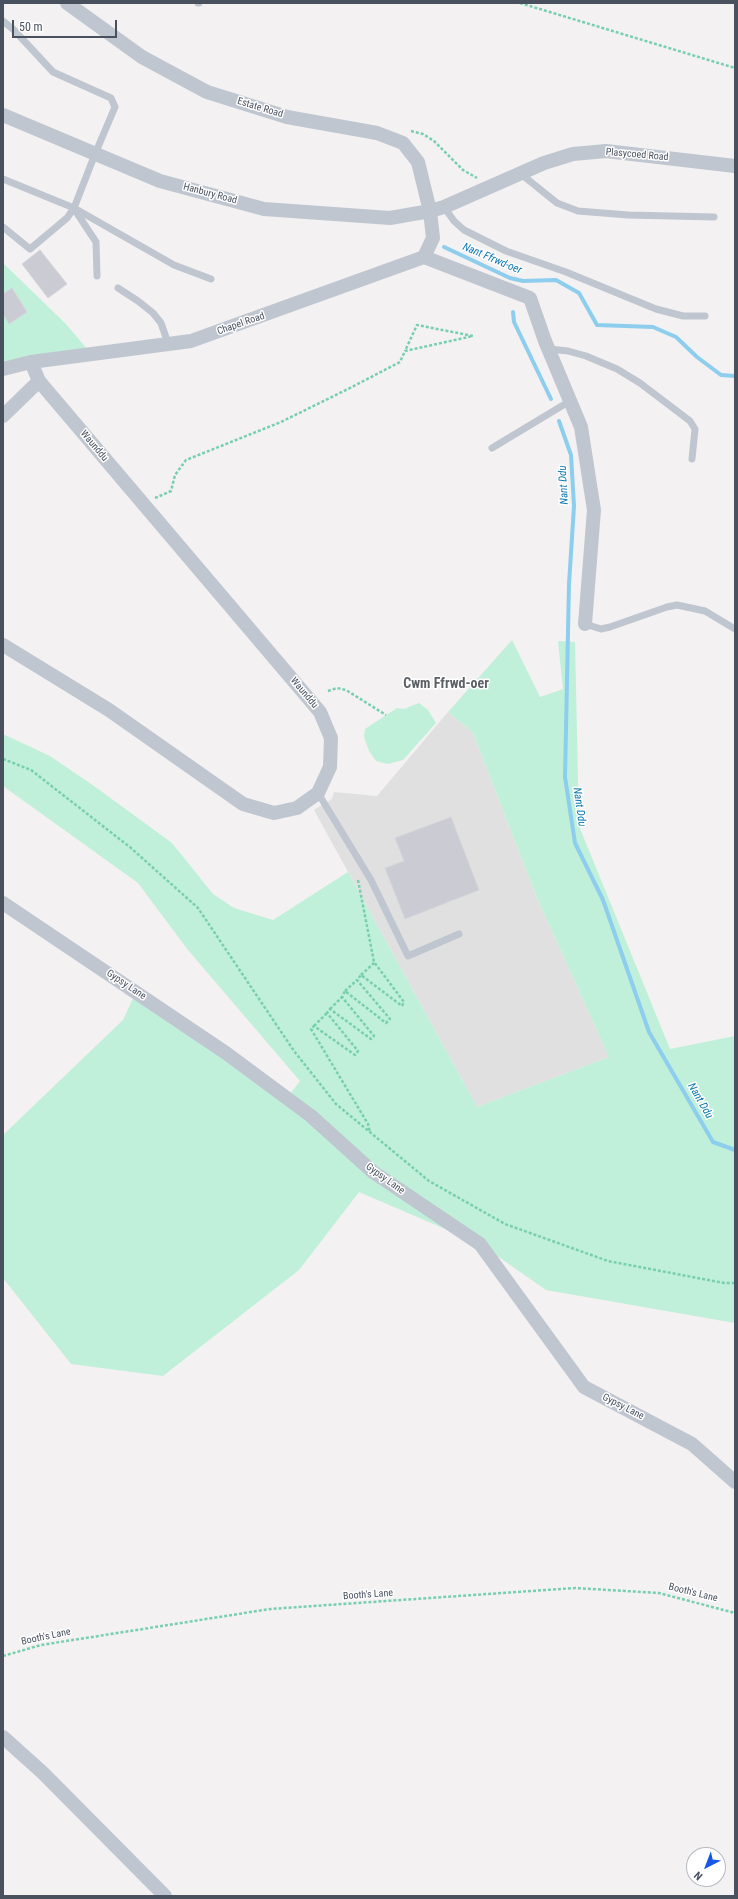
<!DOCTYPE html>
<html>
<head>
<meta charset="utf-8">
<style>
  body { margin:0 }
  #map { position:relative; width:738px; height:1899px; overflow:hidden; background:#f3f1f1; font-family:"Roboto Condensed",sans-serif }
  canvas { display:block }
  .frame { position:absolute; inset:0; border:4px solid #49515f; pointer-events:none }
  .north { position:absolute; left:686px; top:1847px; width:40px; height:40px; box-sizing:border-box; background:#fff; border:1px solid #b6b9bf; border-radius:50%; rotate:222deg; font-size:11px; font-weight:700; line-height:16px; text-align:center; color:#49515f }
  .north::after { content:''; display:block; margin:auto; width:14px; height:18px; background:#1857e6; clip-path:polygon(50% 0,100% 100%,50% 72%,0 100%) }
  .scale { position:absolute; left:12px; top:20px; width:105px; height:18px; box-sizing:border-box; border:2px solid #49515f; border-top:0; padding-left:5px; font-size:12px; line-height:14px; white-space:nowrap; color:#49515f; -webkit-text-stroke:3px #fff; paint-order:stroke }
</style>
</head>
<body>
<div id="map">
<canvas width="738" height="1899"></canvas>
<div class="frame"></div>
<div class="north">N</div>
<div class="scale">50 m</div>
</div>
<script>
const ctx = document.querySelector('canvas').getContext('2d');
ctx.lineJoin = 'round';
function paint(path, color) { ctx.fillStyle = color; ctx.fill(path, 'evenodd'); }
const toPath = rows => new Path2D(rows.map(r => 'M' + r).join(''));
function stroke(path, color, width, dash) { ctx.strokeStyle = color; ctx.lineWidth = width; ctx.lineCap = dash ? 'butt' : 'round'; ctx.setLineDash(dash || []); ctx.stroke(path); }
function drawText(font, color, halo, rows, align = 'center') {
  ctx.font = font + ' "Roboto Condensed",sans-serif'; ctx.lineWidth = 3; ctx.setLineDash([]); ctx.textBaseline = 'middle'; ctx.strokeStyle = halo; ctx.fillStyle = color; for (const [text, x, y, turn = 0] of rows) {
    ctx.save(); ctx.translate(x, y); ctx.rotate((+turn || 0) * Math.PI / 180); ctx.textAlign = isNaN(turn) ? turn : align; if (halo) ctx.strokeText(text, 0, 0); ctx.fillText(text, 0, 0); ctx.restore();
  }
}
paint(toPath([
  [448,712,473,733,537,898,609,1057,477,1107,314,810,332,799,334,792,377,796]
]), '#e1e0e0');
paint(toPath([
  [3,263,66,324,87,349,3,364],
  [512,640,540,697,563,689,558,641,575,642,579,826,670,1049,735,1036,735,1323,546,1290,480,1244,359,1192,299,1270,163,1376,71,1364,3,1278,3,1135,123,1020,136,992,287,1098,300,1081,188,950,138,883,3,786,3,734,50,756,94,786,172,843,213,894,234,908,273,920,348,872,477,1107,609,1057,537,898,473,733,448,712],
  [419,703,428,710,436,723,403,760,388,764,376,761,369,751,364,737,365,729,397,708,404,709]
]), '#c0f0d9');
stroke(toPath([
  [444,247,510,278,523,281,556,280,579,293,597,325,653,327,676,337,697,357,721,375,735,376],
  [513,312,514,322,551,399],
  [559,421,571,455,574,506,569,584,565,777,575,843,603,900,649,1032,713,1142,735,1150]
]), '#8dcded', 4);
const building = toPath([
  [40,250,67,284,48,298,22,264,40,250],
  [12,288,27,312,9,324,3,314,3,294,12,288],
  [451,817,479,890,405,919,385,868,404,861,395,838,451,817]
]);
paint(building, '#cbccd3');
stroke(building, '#d5d6dc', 1);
stroke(toPath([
  [520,3,735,68],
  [411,131,423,134,434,141,463,170,477,178],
  [155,498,171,491,175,475,186,460,281,422,348,389,400,362,405,351,473,336,417,325,405,351],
  [328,691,337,688,346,690,386,715],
  [3,759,31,770,131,848,198,908,294,1051,336,1104,429,1181,505,1224,608,1261,724,1283,735,1283],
  [358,880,374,962,404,1002,402,1006,361,975,357,980,390,1019,386,1023,345,991,342,997,374,1036,371,1039,330,1009,327,1013,358,1051,355,1055,314,1026,311,1029,368,1124,370,1132],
  [361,975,374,963],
  [345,991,357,980],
  [330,1009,342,997],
  [314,1026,327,1013],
  [3,1656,41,1645,270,1609,575,1588,659,1593,735,1613]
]), '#78cfaf', 2.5, [3, 2]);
stroke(toPath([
  [198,3,199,3],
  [3,21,14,30,53,72,111,98,115,107,95,154,74,208,67,218,30,249,3,227],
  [521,174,557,203,578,211,628,215,714,217],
  [3,179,74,208,174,265,211,279],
  [444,207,454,221,464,230,506,251,566,272,656,309,683,316,705,316],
  [75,210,96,242,97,276],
  [118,288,138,301,153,313,161,323,168,343],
  [549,349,568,351,586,356,617,369,640,383,690,421,695,429,692,459],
  [492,448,570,401],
  [585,624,601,629,610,627,667,607,677,605,705,611,735,629],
  [318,793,371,880,408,956,459,934]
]), '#bfc6d0', 7);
stroke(toPath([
  [3,115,160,181,264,209,390,218,430,211,444,207,544,163,573,154,606,151,735,166],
  [424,257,530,298,545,341,581,427,594,510,585,624],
  [3,369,31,362,191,341,424,257,433,238,430,211,418,162,403,143,377,133,287,117,207,92,142,57,67,3],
  [3,416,39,381],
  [3,645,109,710,243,804,274,813,297,808,318,793,330,767,331,738,320,712,39,381,31,362],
  [3,903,226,1053,311,1116,373,1172,480,1244,584,1387,692,1444,735,1482],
  [3,1737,43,1773,165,1896]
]), '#bfc6d0', 14);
drawText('10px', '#49515f', '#fff', [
  ["Estate Road",260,108,17],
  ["Plasycoed Road",637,155,5],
  ["Hanbury Road",210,194,15],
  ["Chapel Road",241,324,-19],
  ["Waunddu",94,446,50],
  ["Waunddu",304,693,50],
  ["Gypsy Lane",126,985,34],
  ["Gypsy Lane",385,1179,36],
  ["Gypsy Lane",623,1407,27],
  ["Booth's Lane",693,1593,14],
  ["Booth's Lane",368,1595,-4],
  ["Booth's Lane",46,1637,-12]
]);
drawText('italic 11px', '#0b77af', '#fff', [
  ["Nant Ffrwd-oer",492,259,23],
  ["Nant Ddu",564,485,-93],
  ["Nant Ddu",579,807,82],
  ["Nant Ddu",700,1101,60]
]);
drawText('bold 14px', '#5d6066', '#fff', [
  ["Cwm Ffrwd-oer",446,684]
]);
</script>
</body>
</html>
